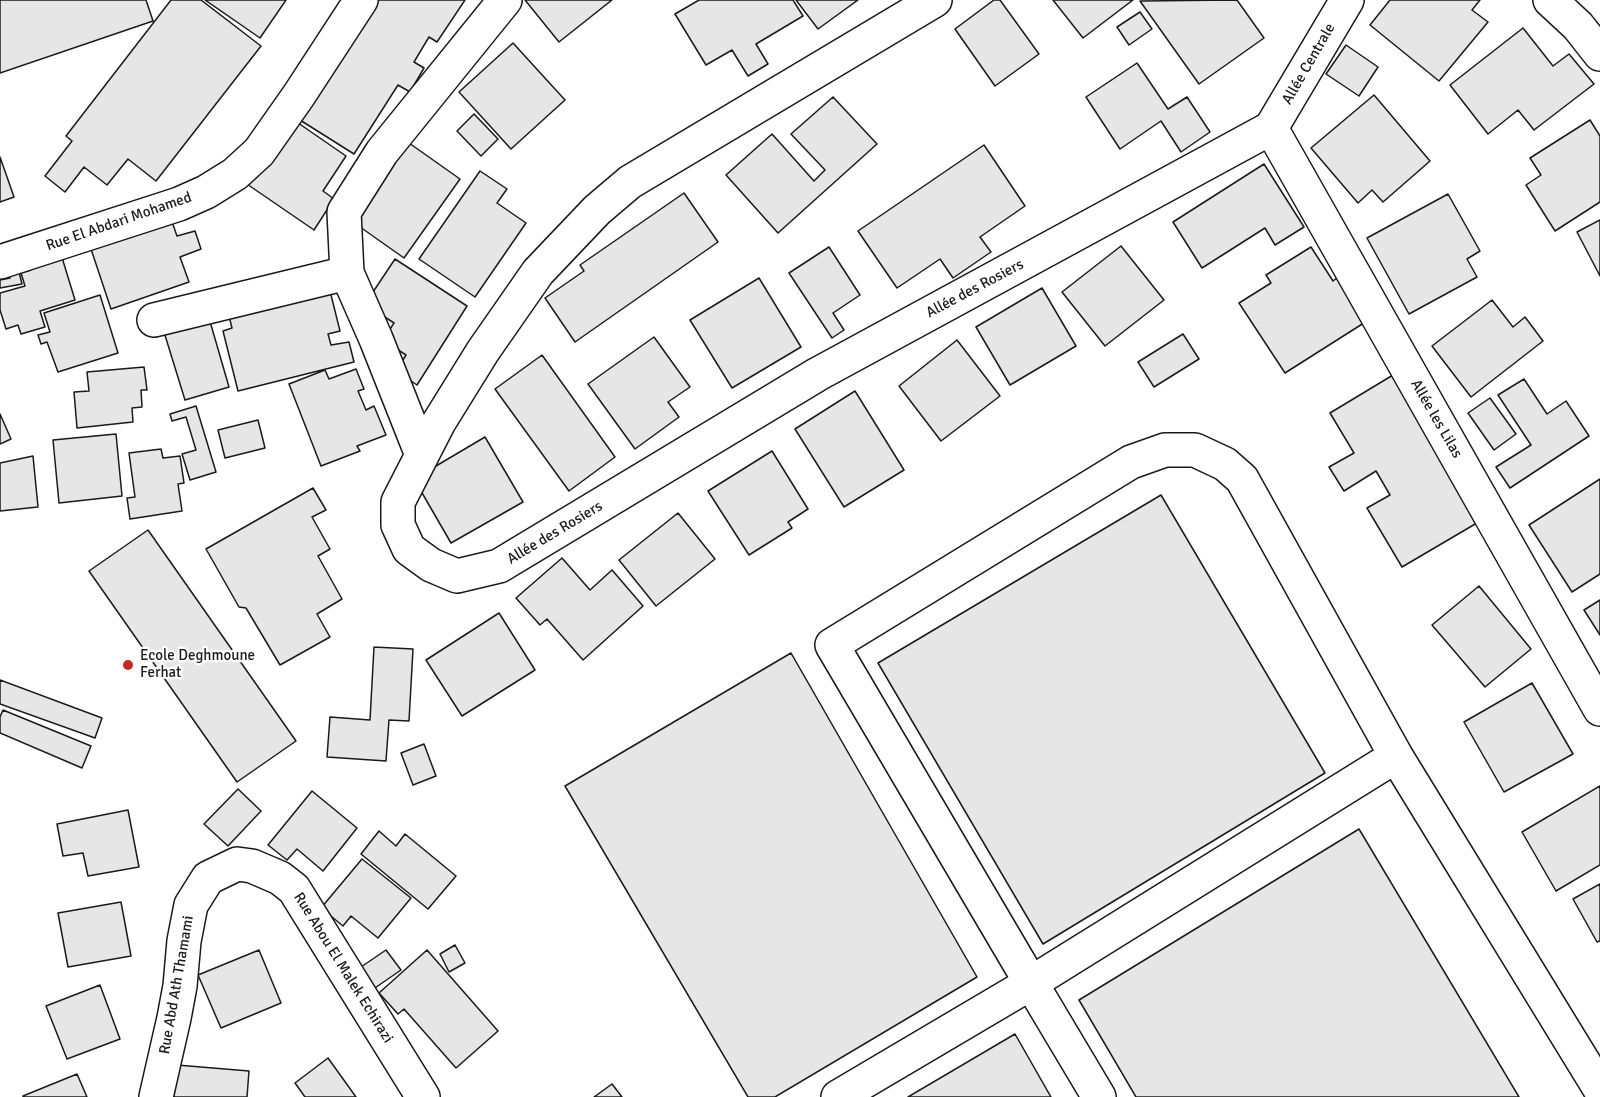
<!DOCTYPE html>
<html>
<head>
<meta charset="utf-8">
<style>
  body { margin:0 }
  canvas { display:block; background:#fff }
</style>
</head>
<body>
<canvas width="1600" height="1097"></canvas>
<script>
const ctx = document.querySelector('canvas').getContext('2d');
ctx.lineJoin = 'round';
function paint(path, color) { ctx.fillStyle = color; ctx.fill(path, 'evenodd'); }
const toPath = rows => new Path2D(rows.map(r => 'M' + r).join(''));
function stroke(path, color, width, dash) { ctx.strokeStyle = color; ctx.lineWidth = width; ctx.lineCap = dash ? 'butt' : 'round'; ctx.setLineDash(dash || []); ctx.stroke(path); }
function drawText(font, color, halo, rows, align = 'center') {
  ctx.font = font + ' Signika,sans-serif'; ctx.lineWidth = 4.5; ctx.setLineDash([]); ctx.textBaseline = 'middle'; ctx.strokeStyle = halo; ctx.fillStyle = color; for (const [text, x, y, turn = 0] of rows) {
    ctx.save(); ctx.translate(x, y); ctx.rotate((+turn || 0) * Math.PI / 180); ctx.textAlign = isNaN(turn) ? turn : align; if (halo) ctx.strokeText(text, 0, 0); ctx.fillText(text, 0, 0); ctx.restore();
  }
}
const building = toPath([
  [0,0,146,0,153,21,0,73,0,0],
  [171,0,201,0,261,46,156,181,128,159,107,185,84,167,65,192,45,176,72,141,66,136,171,0],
  [205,0,286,0,260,38,205,0],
  [363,0,465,0,437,42,429,37,414,62,424,68,410,92,398,85,354,154,292,115,363,0],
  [525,0,612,0,559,42,525,0],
  [699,0,793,0,803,16,756,44,768,64,748,76,732,50,706,65,675,14,699,0],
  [796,0,858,0,818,29,796,0],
  [994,0,1000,0,1039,54,995,86,955,29,994,0],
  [1053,0,1133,0,1083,38,1053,0],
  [1237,0,1264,38,1199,84,1140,1,1237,0],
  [1390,0,1480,0,1472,10,1488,22,1439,81,1370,25,1390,0],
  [1140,12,1152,29,1129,45,1117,27,1140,12],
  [1523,28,1553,66,1569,54,1594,84,1534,130,1518,110,1488,134,1450,85,1523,28],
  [513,43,565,100,511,149,459,92,513,43],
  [1346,45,1378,67,1359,96,1326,74,1346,45],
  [1137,63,1168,109,1187,97,1210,132,1181,152,1161,121,1120,149,1086,97,1137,63],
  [1374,95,1430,161,1383,202,1372,190,1358,203,1311,148,1374,95],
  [833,97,877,144,778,233,726,175,772,134,814,181,825,170,791,134,833,97],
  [474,114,498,139,481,156,457,131,474,114],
  [288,116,346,156,323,191,334,199,314,230,244,182,288,116],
  [1590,120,1600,136,1600,202,1555,231,1526,185,1541,175,1530,158,1590,120],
  [409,143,460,179,404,258,353,222,409,143],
  [984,145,1025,206,980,237,991,252,953,278,940,259,897,288,858,231,984,145],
  [0,157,14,197,0,202,0,157],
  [1264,164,1304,227,1275,245,1265,228,1202,268,1173,222,1264,164],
  [480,171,507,189,497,203,526,223,475,297,419,259,480,171],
  [684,193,718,242,575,342,545,298,584,271,580,265,684,193],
  [1448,194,1480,251,1467,259,1477,277,1409,314,1367,238,1448,194],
  [170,216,177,236,195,231,201,249,180,257,189,282,111,309,89,243,170,216],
  [1600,220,1600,276,1577,232,1600,220],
  [1121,246,1164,300,1105,346,1062,292,1121,246],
  [829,247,860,295,833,313,844,330,832,338,789,273,829,247],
  [1311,247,1333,281,1338,277,1367,321,1285,373,1239,303,1271,283,1266,275,1311,247],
  [60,251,75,300,40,311,45,327,21,334,18,325,6,329,0,310,0,293,25,286,21,273,31,270,29,262,60,251],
  [395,259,467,306,417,385,396,371,406,355,383,340,394,323,365,304,395,259],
  [18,268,22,284,0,288,0,280,10,278,8,270,18,268],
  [759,278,801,347,732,388,690,320,759,278],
  [1042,288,1076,346,1010,385,976,327,1042,288],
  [330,291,340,331,328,334,331,345,349,342,354,362,238,391,223,331,232,328,229,316,330,291],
  [100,295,118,353,58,372,47,342,41,344,38,335,50,332,44,313,100,295],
  [1492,300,1513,327,1525,317,1543,341,1471,397,1432,346,1492,300],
  [209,318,229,387,185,400,164,332,209,318],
  [1183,334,1199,359,1154,387,1138,362,1183,334],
  [654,337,690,387,668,402,679,417,635,449,588,384,654,337],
  [957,340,1000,396,941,441,899,386,957,340],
  [542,355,615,457,569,491,495,389,542,355],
  [144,367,147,390,141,390,142,407,132,408,133,422,77,428,74,392,89,391,87,372,144,367],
  [356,369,364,389,358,391,366,410,374,406,386,435,357,446,360,451,321,466,289,384,325,370,329,379,356,369],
  [1398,372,1482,520,1402,567,1367,508,1390,495,1376,471,1344,491,1329,467,1354,453,1330,413,1398,372],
  [1524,379,1547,414,1566,401,1589,436,1510,488,1496,467,1531,445,1498,395,1524,379],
  [855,391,904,470,844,507,795,429,855,391],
  [1490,398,1516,434,1494,450,1468,413,1490,398],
  [196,406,216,472,190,480,182,454,196,450,186,417,172,421,170,414,196,406],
  [0,414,11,439,0,444,0,414],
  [258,420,265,448,225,458,218,430,258,420],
  [116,434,122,496,59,503,53,440,116,434],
  [485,437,523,502,451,543,414,479,485,437],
  [161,449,163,458,180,456,184,483,178,484,182,511,130,519,127,498,135,497,129,453,161,449],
  [772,451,808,509,788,522,792,528,749,555,708,491,772,451],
  [33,456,38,507,0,511,0,463,33,456],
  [1600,479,1600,574,1572,592,1529,525,1600,479],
  [313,488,326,510,312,517,330,549,318,556,342,599,317,614,330,637,280,665,246,608,239,607,206,549,313,488],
  [1161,495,1325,773,1043,944,878,663,1161,495],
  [678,513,715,559,656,606,619,560,678,513],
  [148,530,296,741,237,782,89,571,148,530],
  [562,558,590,590,612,570,643,606,583,660,547,619,540,625,516,598,562,558],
  [1479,586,1531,649,1485,687,1432,625,1479,586],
  [1600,600,1600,635,1584,610,1600,600],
  [499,613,535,670,462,716,426,660,499,613],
  [374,647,413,649,409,721,389,720,386,761,327,757,330,717,370,720,374,647],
  [791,653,977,977,775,1097,748,1097,565,786,791,653],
  [0,680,102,718,95,738,0,704,0,680],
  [1532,683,1573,754,1504,792,1464,722,1532,683],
  [3,710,91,746,82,768,0,733,0,717,3,710],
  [424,744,436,776,413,785,401,753,424,744],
  [1600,786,1600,865,1556,891,1522,832,1600,786],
  [238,789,261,811,228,846,204,824,238,789],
  [312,791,357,828,323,871,297,849,287,860,268,845,312,791],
  [128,810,139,867,88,876,83,853,63,856,57,824,128,810],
  [1359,829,1519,1097,1136,1097,1079,1000,1359,829],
  [379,831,396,846,405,834,456,876,428,909,361,854,379,831],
  [362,859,411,898,378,938,351,916,343,926,321,908,362,859],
  [1600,884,1600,941,1597,942,1573,899,1600,884],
  [121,902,131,956,68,967,58,913,121,902],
  [455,945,465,963,449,972,440,954,455,945],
  [259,950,281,1003,221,1028,198,975,259,950],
  [386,950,401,970,372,990,358,969,386,950],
  [427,950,498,1031,456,1068,404,1009,398,1014,379,993,427,950],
  [100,985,120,1039,67,1059,46,1006,100,985],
  [1015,1034,1051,1097,908,1097,1015,1034],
  [328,1058,356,1097,305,1097,295,1083,328,1058],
  [177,1065,249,1071,247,1097,174,1097,177,1065],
  [77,1074,87,1097,23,1097,23,1096,77,1074],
  [612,1084,622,1097,594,1097,612,1084]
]);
paint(building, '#e6e6e6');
stroke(building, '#1a1a1a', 1.5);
const minor = toPath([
  [935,0,630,182,597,210,538,272,483,351,439,422,398,502,398,525,409,549,431,565,457,576,499,566,818,374,1271,128],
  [1550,0,1578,26,1600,54],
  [1271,128,1600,709],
  [1271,128,1347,0],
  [0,262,179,204,206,192,235,174,259,152,299,95,361,0],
  [154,320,347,273],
  [422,455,376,339,347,273,344,212,382,152,505,0],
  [156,1097,174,1018,180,986,184,941,191,905,208,878,237,864,252,866,280,878,294,889,423,1097],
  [838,1097,1031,983,832,645,1131,462,1165,450,1195,450,1225,464,1242,479,1396,756,1600,1089],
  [1099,1097,1031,983,1396,756]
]);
stroke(minor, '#1a1a1a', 36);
stroke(minor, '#fff', 33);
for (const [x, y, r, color] of [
  [128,665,6,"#c62828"]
]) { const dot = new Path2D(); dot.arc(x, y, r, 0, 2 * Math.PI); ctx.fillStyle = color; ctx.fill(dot); stroke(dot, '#fff', 2); }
drawText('15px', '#1a1a1a', '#fff', [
  ["Allée Centrale",1309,64,-60],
  ["Rue El Abdari Mohamed",119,222,-19],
  ["Allée des Rosiers",975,289,-28],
  ["Allée les Lilas",1436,419,60],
  ["Allée des Rosiers",555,533,-31],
  ["Rue Abou El Malek Echirazi",343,968,58],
  ["Rue Abd Ath Thamami",177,985,-80]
]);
drawText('15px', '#1a1a1a', '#fff', [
  ["Ecole Deghmoune",140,656],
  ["Ferhat",140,673]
], 'left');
</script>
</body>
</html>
